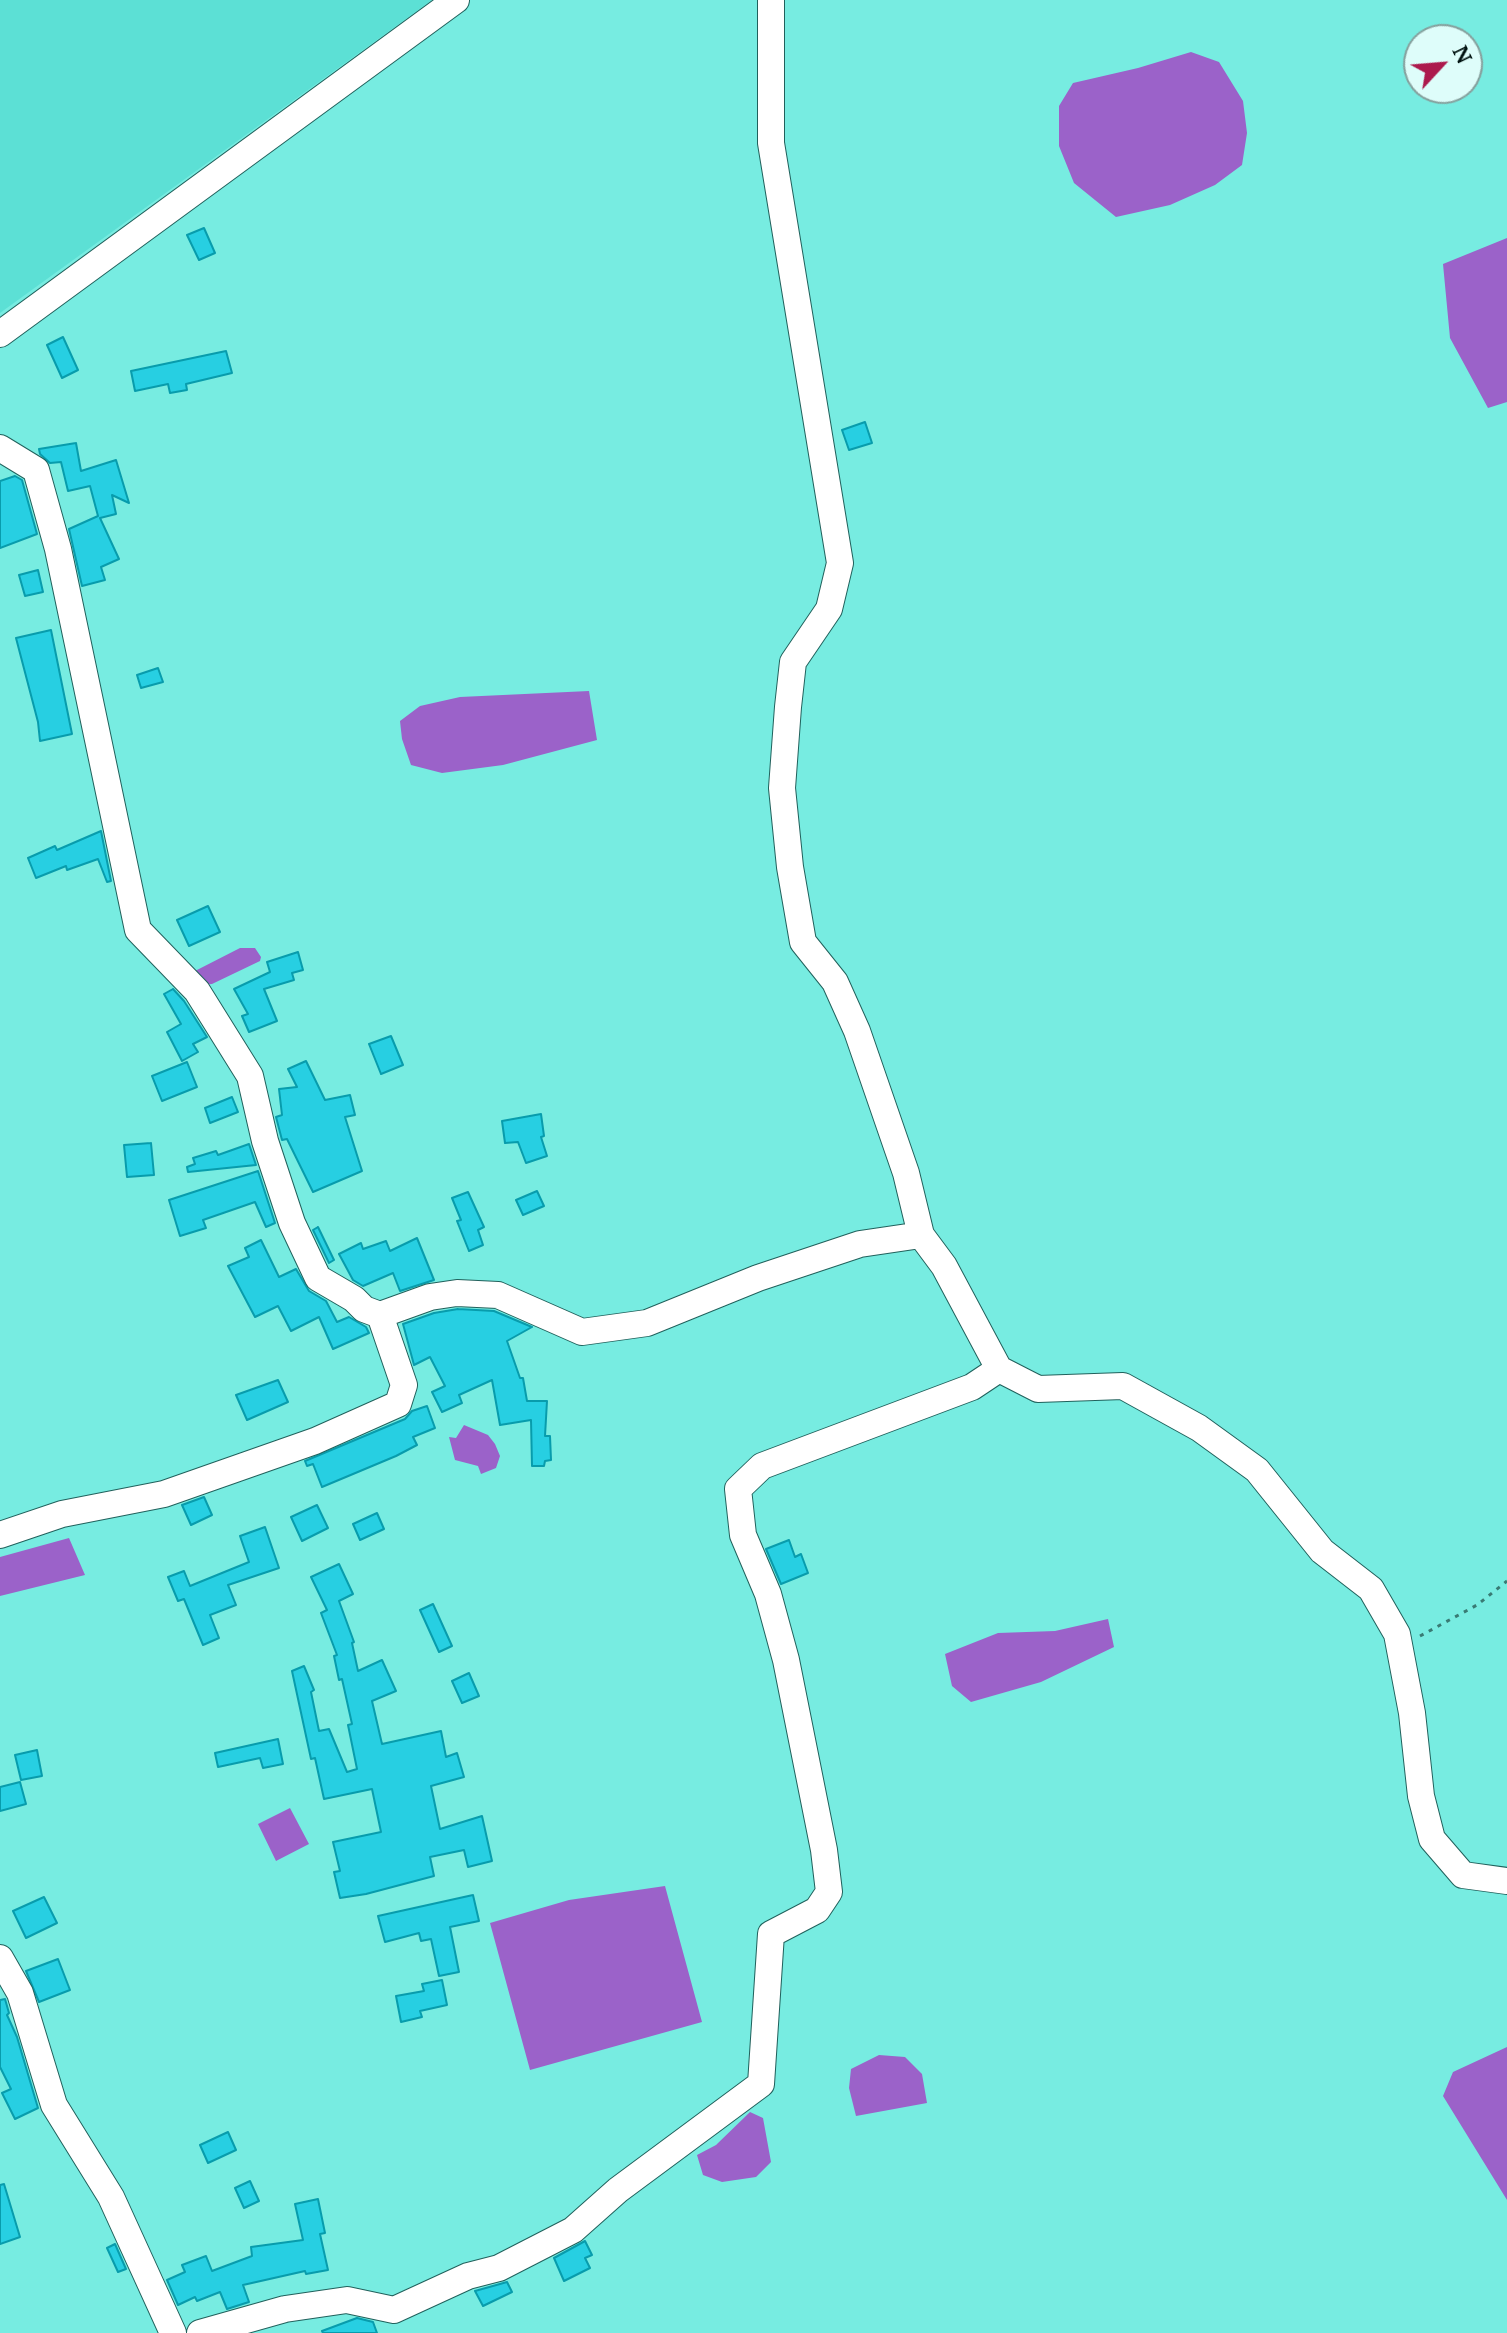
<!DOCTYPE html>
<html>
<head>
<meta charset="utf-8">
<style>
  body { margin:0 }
  #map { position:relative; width:1507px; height:2333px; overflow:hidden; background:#77ece1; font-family:"PT Serif",serif }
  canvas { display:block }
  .north { position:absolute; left:1403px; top:24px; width:80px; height:80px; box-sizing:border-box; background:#defdfa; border:2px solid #859f9c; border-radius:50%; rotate:64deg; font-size:22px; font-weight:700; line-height:32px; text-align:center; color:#001210 }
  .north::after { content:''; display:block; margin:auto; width:28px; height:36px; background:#ac1a4d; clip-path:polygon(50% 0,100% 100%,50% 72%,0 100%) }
</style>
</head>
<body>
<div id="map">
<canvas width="1507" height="2333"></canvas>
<div class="north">N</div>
</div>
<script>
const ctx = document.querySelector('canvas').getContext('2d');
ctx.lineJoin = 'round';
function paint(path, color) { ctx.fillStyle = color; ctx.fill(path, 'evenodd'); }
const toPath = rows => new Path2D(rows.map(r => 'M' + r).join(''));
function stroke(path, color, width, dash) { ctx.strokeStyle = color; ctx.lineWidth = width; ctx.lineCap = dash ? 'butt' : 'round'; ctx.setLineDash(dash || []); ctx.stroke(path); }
paint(toPath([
  [0,0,432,0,0,313]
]), '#5ce0d5');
paint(toPath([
  [1191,52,1219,62,1243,101,1247,133,1242,165,1215,185,1170,205,1116,217,1074,183,1059,146,1059,106,1073,83,1138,68],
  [1507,238,1507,402,1488,408,1450,338,1443,264],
  [589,691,597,740,503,765,442,773,411,765,402,739,400,721,420,706,460,697],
  [240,948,255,948,261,957,260,961,212,984,199,985,195,971],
  [464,1425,488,1435,495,1444,500,1456,496,1468,481,1474,478,1466,455,1460,449,1437,456,1438],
  [69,1538,85,1575,0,1596,0,1557],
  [1108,1619,1114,1647,1041,1682,971,1702,952,1686,945,1654,998,1633,1055,1631],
  [290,1808,309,1844,276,1861,258,1824],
  [665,1886,702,2022,530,2070,490,1923,569,1900],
  [1507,2047,1507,2200,1443,2096,1453,2072],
  [879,2055,905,2057,922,2074,927,2103,856,2116,849,2088,851,2069],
  [750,2112,763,2118,771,2162,756,2177,722,2182,703,2175,697,2155,716,2145]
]), '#9b62c9');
const building = toPath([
  [204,228,215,253,199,260,187,235,204,228],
  [63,337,78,370,62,378,47,345,63,337],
  [226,351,232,373,186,384,187,390,170,393,168,384,135,391,131,371,226,351],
  [865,422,872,443,849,450,842,430,865,422],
  [76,443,81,471,116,460,129,503,112,495,116,514,100,518,119,559,101,567,105,580,82,586,69,529,98,516,90,486,68,491,61,462,50,463,40,454,39,449,76,443],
  [15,476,22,480,37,534,0,548,0,481,15,476],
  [38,570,43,592,25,596,19,575,38,570],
  [51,630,72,734,40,741,38,722,16,638,51,630],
  [158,668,163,682,141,688,137,675,158,668],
  [101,831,111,881,107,882,98,859,67,870,66,866,36,878,28,858,55,846,57,850,101,831],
  [208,906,220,932,189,946,177,920,208,906],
  [298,952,303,970,292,973,294,980,264,989,277,1021,249,1032,242,1016,248,1014,234,989,270,972,267,962,298,952],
  [173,989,184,1001,207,1037,193,1044,198,1052,182,1061,167,1032,181,1024,164,994,173,989],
  [391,1036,403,1065,381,1074,369,1044,391,1036],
  [306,1061,325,1100,350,1095,355,1115,345,1117,362,1171,313,1192,287,1139,282,1140,276,1117,282,1115,279,1089,297,1087,288,1069,306,1061],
  [187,1062,197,1087,162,1101,152,1076,187,1062],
  [232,1097,238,1112,210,1123,205,1108,232,1097],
  [541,1114,544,1136,541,1137,547,1156,526,1163,518,1142,505,1143,502,1121,541,1114],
  [151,1143,154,1175,127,1177,124,1145,151,1143],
  [249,1144,256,1165,188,1172,187,1167,195,1164,193,1158,216,1151,218,1155,249,1144],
  [258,1171,275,1223,266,1227,255,1202,203,1220,206,1228,180,1236,169,1200,258,1171],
  [537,1191,544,1206,523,1215,516,1200,537,1191],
  [468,1192,484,1227,478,1230,483,1245,469,1251,457,1221,461,1220,452,1198,468,1192],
  [318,1227,334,1260,329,1263,313,1230,318,1227],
  [417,1238,434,1280,400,1291,393,1273,363,1286,353,1280,339,1254,361,1243,363,1249,386,1241,390,1251,417,1238],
  [261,1240,279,1277,296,1269,309,1291,326,1301,337,1322,349,1317,366,1327,369,1333,333,1349,319,1317,291,1331,278,1306,255,1317,228,1266,249,1257,245,1248,261,1240],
  [458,1309,494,1311,532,1327,507,1341,520,1378,523,1378,527,1401,547,1401,545,1436,550,1436,551,1460,545,1461,544,1466,532,1466,531,1420,500,1425,492,1380,459,1395,462,1403,442,1412,432,1392,445,1386,430,1357,414,1365,403,1324,434,1313,458,1309],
  [278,1380,288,1402,247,1420,236,1395,278,1380],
  [427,1406,435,1428,413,1437,417,1445,396,1456,322,1487,313,1464,307,1466,305,1461,405,1419,412,1411,427,1406],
  [204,1497,212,1515,191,1525,182,1505,204,1497],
  [317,1505,328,1528,302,1541,291,1517,317,1505],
  [377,1513,384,1529,360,1540,353,1524,377,1513],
  [265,1527,279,1568,228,1585,236,1605,210,1615,219,1638,203,1645,184,1599,178,1601,168,1577,184,1571,190,1586,249,1562,240,1536,265,1527],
  [789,1540,795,1557,801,1554,808,1573,781,1584,766,1549,789,1540],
  [339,1564,353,1594,339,1601,354,1642,352,1643,358,1671,382,1660,396,1691,372,1701,382,1744,441,1731,446,1757,457,1753,464,1777,431,1786,440,1829,482,1816,492,1861,468,1867,464,1850,430,1857,434,1876,366,1894,340,1898,334,1872,340,1871,333,1842,381,1832,372,1789,324,1799,315,1758,311,1759,292,1671,304,1666,314,1690,311,1692,319,1731,329,1729,347,1772,357,1769,348,1725,352,1724,342,1679,339,1680,334,1656,337,1655,321,1613,327,1610,311,1577,339,1564],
  [433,1604,452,1646,439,1652,420,1610,433,1604],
  [469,1673,479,1696,462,1703,452,1681,469,1673],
  [278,1739,283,1764,263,1768,260,1758,218,1767,215,1753,278,1739],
  [37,1750,42,1776,21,1780,15,1755,37,1750],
  [20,1782,26,1804,0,1811,0,1787,20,1782],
  [473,1895,479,1921,450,1927,459,1972,439,1976,431,1939,421,1941,419,1933,385,1942,378,1916,473,1895],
  [44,1897,57,1923,26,1938,13,1911,44,1897],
  [58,1959,70,1990,39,2002,26,1971,58,1959],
  [442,1980,447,2005,420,2011,422,2017,401,2022,396,1996,424,1991,422,1984,442,1980],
  [5,1999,9,2013,7,2015,17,2037,38,2108,15,2119,2,2093,11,2089,0,2067,0,2000,5,1999],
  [228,2132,236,2150,208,2163,200,2145,228,2132],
  [250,2181,259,2201,244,2208,235,2188,250,2181],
  [4,2184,20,2237,0,2244,0,2185,4,2184],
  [318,2199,325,2233,320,2234,328,2270,306,2274,305,2271,243,2285,249,2302,227,2309,220,2292,197,2301,195,2297,178,2305,167,2280,185,2272,182,2265,206,2256,212,2271,252,2256,251,2247,303,2240,295,2204,318,2199],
  [585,2241,592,2255,585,2258,590,2268,564,2281,554,2258,585,2241],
  [115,2244,126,2269,118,2272,107,2248,115,2244],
  [507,2282,512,2292,483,2306,475,2291,507,2282],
  [357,2318,373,2322,377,2333,323,2333,322,2331,357,2318]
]);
paint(building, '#27cfe2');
stroke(building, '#089cac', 2);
const minor = toPath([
  [771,0,771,143,840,563,829,609,793,662,788,707,782,788,790,867,803,942,835,982,857,1031,906,1173,921,1235,944,1266,999,1369,1038,1389,1123,1386,1199,1428,1257,1470,1322,1551,1371,1589,1397,1634,1412,1713,1421,1796,1432,1839,1463,1875,1507,1881],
  [0,334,456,0],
  [0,448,36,470,58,549,138,930,197,991,250,1076,265,1141,292,1223,318,1278,354,1299,364,1309,380,1315,404,1385,398,1404,315,1441,164,1494,62,1514,0,1535],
  [380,1315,430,1297,457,1293,498,1295,582,1332,647,1323,758,1278,860,1244,921,1235],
  [0,1958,20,1993,54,2105,111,2197,173,2333],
  [200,2333,285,2309,347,2300,394,2310,468,2276,499,2268,573,2230,618,2190,761,2084,771,1934,817,1910,829,1892,824,1850,786,1660,768,1594,743,1535,738,1489,762,1466,972,1387,999,1369]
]);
stroke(minor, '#21615c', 28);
stroke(toPath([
  [1420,1636,1477,1605,1507,1581]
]), '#397b74', 3, [4, 6]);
stroke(minor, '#fff', 26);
</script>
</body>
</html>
